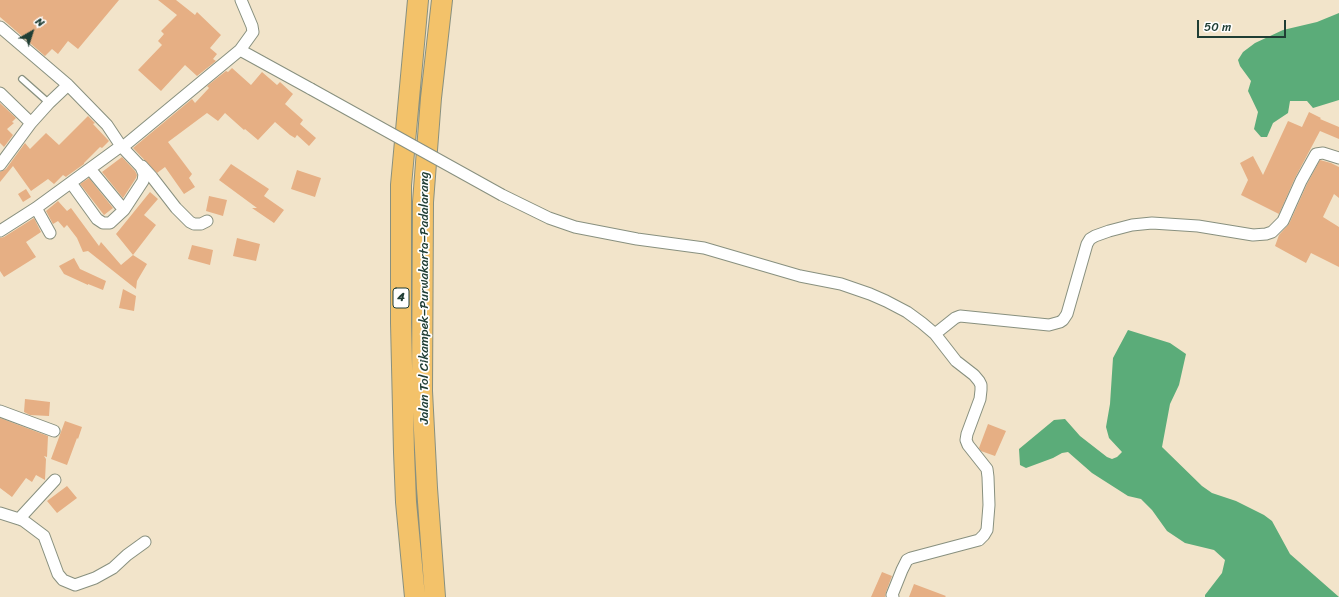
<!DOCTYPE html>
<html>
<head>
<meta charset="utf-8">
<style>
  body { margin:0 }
  #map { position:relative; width:1339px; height:597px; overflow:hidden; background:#f2e4ca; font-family:Sriracha,sans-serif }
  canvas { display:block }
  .north { position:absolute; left:12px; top:12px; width:40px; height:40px; -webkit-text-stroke:3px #fff; paint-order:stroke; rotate:39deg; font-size:11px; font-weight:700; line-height:16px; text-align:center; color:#1f3d34 }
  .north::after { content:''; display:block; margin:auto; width:14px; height:18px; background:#1f3d34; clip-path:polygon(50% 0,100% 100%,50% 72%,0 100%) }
  .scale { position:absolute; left:1197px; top:20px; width:89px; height:18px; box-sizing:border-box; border:2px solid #1f3d34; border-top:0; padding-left:5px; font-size:12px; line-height:14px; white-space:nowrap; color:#1f3d34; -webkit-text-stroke:3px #fff; paint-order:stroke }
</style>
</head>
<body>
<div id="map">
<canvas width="1339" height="597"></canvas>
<div class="north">N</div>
<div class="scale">50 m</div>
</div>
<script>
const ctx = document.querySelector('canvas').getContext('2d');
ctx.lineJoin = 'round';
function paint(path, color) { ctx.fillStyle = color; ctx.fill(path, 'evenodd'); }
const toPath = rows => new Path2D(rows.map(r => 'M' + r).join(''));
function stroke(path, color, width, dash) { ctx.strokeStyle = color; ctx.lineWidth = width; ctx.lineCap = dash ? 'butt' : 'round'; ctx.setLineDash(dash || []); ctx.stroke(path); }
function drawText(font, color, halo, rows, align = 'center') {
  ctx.font = font + ' Sriracha,sans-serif'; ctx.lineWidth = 3.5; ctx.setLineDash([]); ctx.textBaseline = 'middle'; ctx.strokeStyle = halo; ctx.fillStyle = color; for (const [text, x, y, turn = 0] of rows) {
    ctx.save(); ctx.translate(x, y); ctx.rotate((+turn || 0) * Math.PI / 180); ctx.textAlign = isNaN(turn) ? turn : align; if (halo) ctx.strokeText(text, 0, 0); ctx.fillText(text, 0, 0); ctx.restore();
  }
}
paint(toPath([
  [1339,13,1339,100,1313,108,1307,101,1290,101,1288,113,1273,123,1267,137,1261,137,1254,129,1258,112,1248,91,1251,81,1240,66,1238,60,1243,52,1255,43,1283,30,1317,22],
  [1128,330,1170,343,1186,354,1179,385,1170,404,1162,447,1202,486,1212,493,1236,501,1264,515,1272,521,1290,554,1339,597,1205,597,1205,595,1222,573,1225,560,1214,550,1185,543,1167,531,1152,510,1141,499,1128,496,1092,473,1068,452,1062,453,1053,458,1026,468,1020,465,1019,449,1054,420,1065,419,1080,436,1107,457,1112,459,1117,457,1122,452,1109,438,1106,427,1110,404,1113,358]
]), '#5bac79');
paint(toPath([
  [0,0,119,0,78,49,68,41,58,54,52,49,45,56,0,17],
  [158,0,176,0,195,15,197,12,221,35,210,48,217,54,213,59,216,61,197,76,185,65,161,91,138,70,162,45,158,41,164,34,161,31,177,15],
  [232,68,251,85,262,72,277,85,280,82,293,94,285,104,303,120,300,124,316,138,309,146,297,135,295,138,290,135,275,122,258,140,245,129,244,130,225,113,218,121,207,113,168,142,192,174,189,178,195,187,184,194,165,167,157,173,133,148,192,99,195,103,209,88,207,86,226,71,228,72],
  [0,103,16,118,12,122,14,123,7,129,13,135,4,147,0,143],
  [1309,112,1321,118,1320,119,1339,127,1339,139,1320,131,1295,178,1279,214,1241,195,1248,180,1240,163,1253,156,1263,175,1288,121,1302,127],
  [88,116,95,123,93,124,109,141,102,148,100,147,84,163,84,164,67,176,66,177,63,175,54,184,48,179,31,191,13,166,0,182,0,172,6,169,25,143,30,149,46,133,59,145],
  [122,157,135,171,137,175,136,178,123,198,102,172],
  [1320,160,1331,163,1339,167,1339,198,1334,194,1323,217,1339,227,1339,267,1311,253,1306,263,1275,246,1279,235,1289,224,1307,184],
  [231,164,269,189,264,196,284,210,274,223,252,208,257,208,219,180],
  [297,170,321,178,315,197,291,189],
  [89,178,113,208,104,215,80,184],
  [26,189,31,197,23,202,18,194],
  [150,192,158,199,144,215,156,225,133,255,147,264,137,281,136,289,88,251,83,252,77,238,67,225,64,228,58,221,53,224,46,211,58,201,67,211,71,208,99,246,101,242,121,265,133,255,116,234],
  [209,196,227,200,223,216,206,211],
  [34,218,41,232,26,242,36,257,4,277,0,271,0,238,4,237],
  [237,238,260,244,256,261,233,256],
  [192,245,213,250,210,265,188,259],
  [74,258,80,269,106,281,103,290,88,284,88,285,64,274,59,266],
  [123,289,136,296,134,311,119,308],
  [25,399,50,402,49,416,30,415,24,412],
  [0,418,48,436,47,457,44,456,46,459,45,480,36,475,32,482,26,478,12,497,0,488],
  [65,421,82,427,78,439,77,438,67,465,51,459],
  [988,424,1006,431,995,456,981,451,979,448],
  [67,486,77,498,57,513,47,501],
  [882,572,892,576,886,592,885,597,871,597],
  [914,584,946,596,945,597,909,597]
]), '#e6af84');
const lane = toPath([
  [22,79,49,103]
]);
const street = toPath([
  [0,27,68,85],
  [240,50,253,32,252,26,241,0],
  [0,93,31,123],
  [0,165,31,123,49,103,68,85,107,125,121,146,141,167,144,174,143,181,124,210],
  [142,166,152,177,176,208,190,222,194,224,201,224,207,221],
  [71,183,97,219,103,223,110,223,124,210,90,169],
  [502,195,549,218,575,227,637,239,704,248,800,276,841,284,870,294,886,301,907,312,922,323,935,334,956,361,974,375,979,381,981,385,981,390,980,399,967,434,966,440,968,445,987,469,988,477,989,505,987,530,984,535,979,540,911,558,907,560,902,570,892,595,893,597],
  [36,208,50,233],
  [0,231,36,208,121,146,124,146,240,50,311,89],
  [935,334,955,318,960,316,1049,325,1060,322,1063,320,1067,314,1087,244,1090,239,1095,236,1109,231,1132,225,1152,223,1198,226,1253,235,1266,234,1272,232,1283,221,1301,181,1316,154,1323,153,1339,158],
  [0,411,54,431],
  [0,513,19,519,55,480],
  [19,519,24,521,44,536,58,574,63,580,75,585,95,578,113,568,127,555,145,542]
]);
const highway = toPath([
  [415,597,406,502,404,452,401,323,401,185,418,0],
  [435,597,427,488,422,391,423,202,431,98,442,0]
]);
stroke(lane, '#88907f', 8);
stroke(street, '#88907f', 13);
stroke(highway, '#88907f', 22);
stroke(lane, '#fff', 5.5);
stroke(street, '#fff', 11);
stroke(highway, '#f3c26a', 20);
const streetBridge = toPath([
  [311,89,502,195]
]);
stroke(streetBridge, '#88907f', 13, []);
stroke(streetBridge, '#fff', 11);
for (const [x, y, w] of [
  [401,298,16]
]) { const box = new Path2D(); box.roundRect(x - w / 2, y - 10, w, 20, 3); ctx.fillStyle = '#fff'; ctx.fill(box); stroke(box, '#1f3d34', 1); }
drawText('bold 12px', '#1f3d34', null, [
  ["4",401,298]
]);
drawText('13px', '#1f3d34', '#fff', [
  ["Jalan Tol Cikampek–Purwakarta–Padalarang",425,298,-90]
]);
</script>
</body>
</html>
